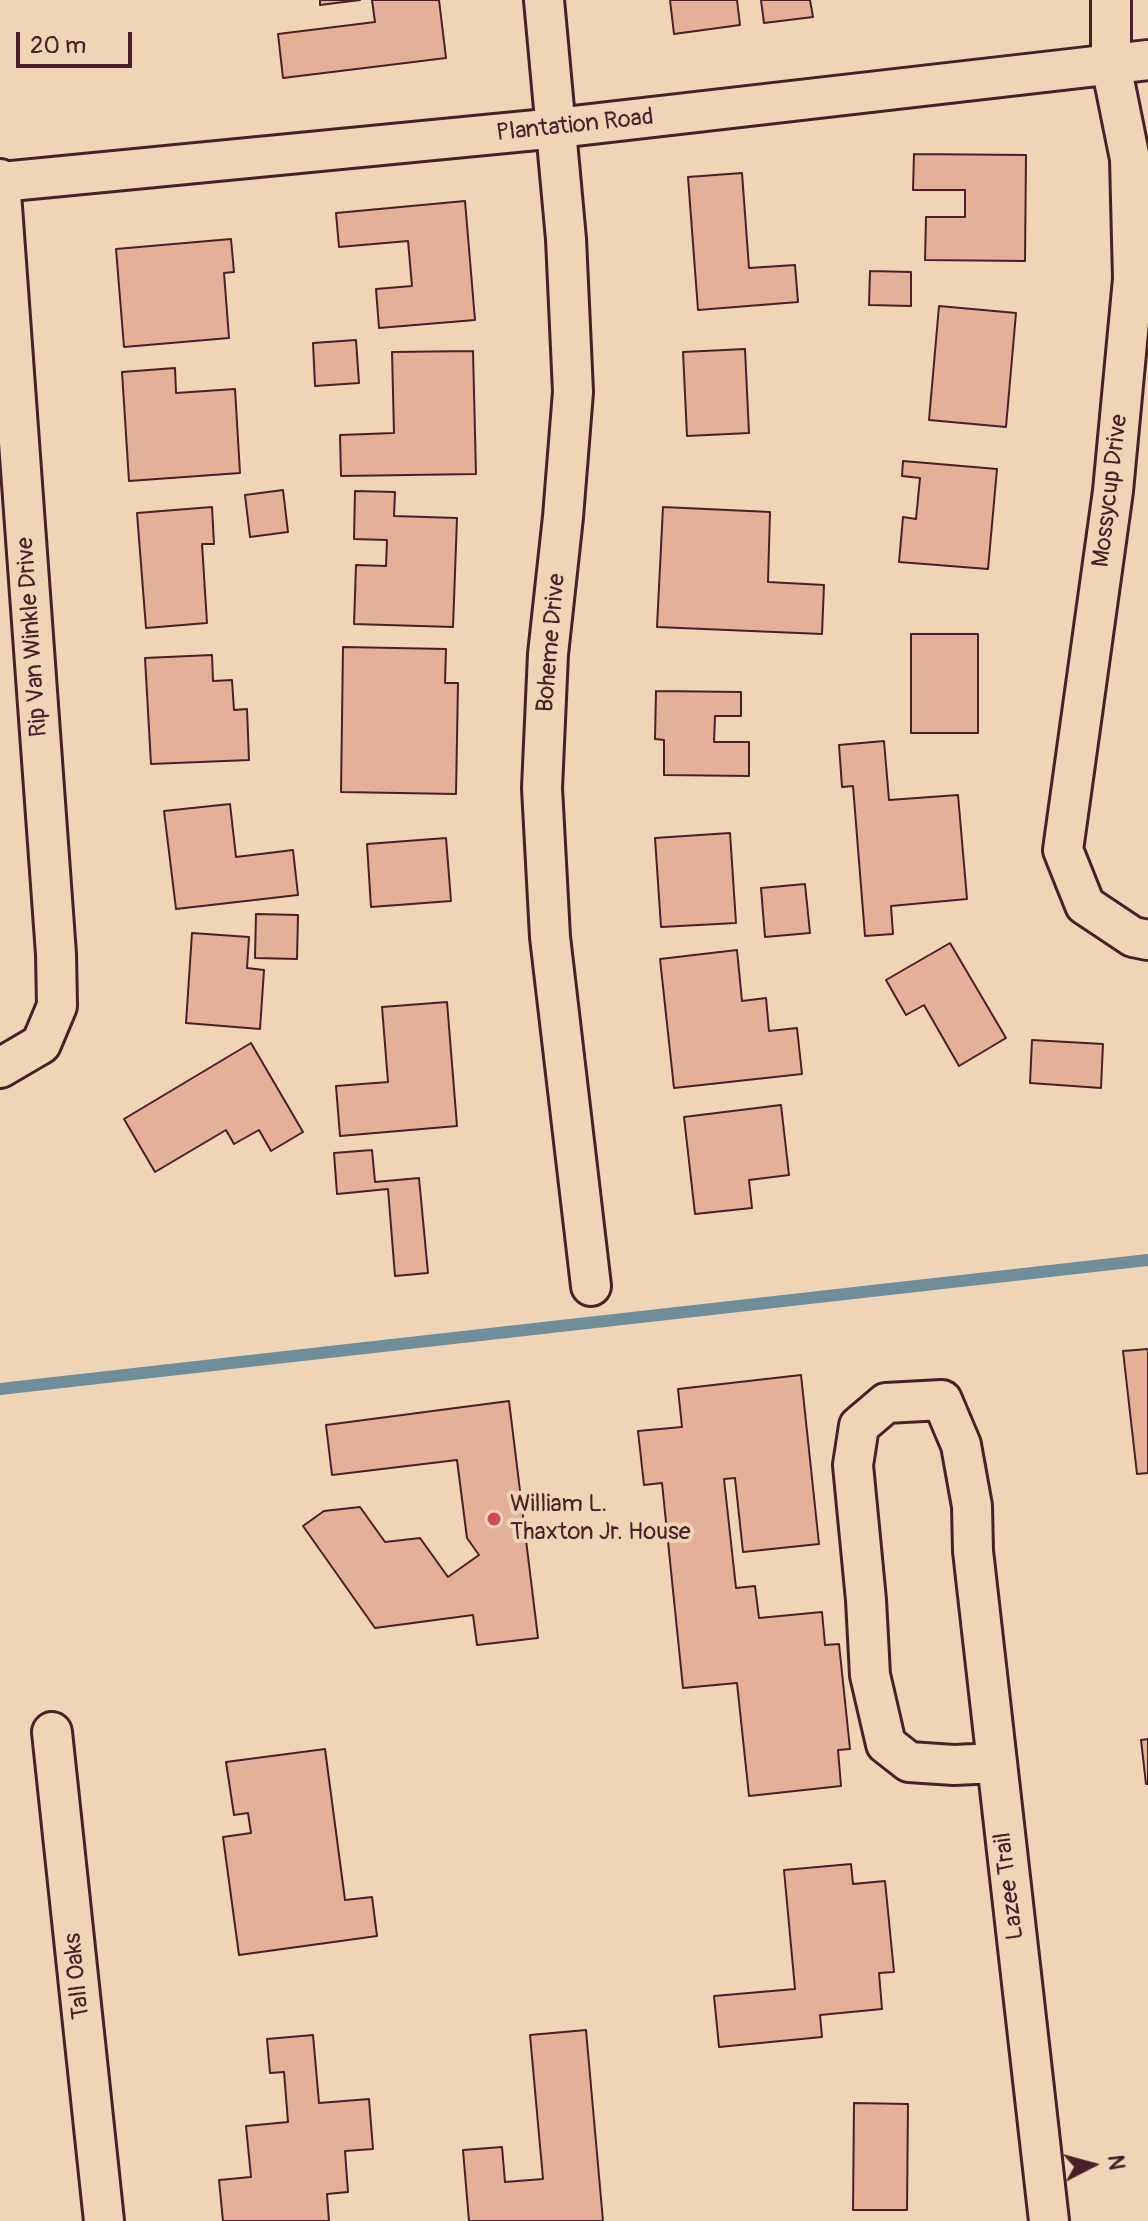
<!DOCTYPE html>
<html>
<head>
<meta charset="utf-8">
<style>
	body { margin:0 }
	#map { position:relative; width:1148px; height:2221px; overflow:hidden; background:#efd5b6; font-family:Pangolin,sans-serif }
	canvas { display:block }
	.north { position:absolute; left:1052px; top:2125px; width:80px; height:80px; -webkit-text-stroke:6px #efd5b6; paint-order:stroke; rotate:84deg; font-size:22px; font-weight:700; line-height:32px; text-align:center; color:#4a1f2b }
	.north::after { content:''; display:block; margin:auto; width:28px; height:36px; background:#4a1f2b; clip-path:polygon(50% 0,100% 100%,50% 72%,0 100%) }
	.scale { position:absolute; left:16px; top:32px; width:116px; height:36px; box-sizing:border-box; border:4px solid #4a1f2b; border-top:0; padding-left:10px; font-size:24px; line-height:28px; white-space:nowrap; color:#4a1f2b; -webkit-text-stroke:6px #efd5b6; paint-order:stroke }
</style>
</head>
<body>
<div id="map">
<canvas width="1148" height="2221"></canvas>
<div class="north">N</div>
<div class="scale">20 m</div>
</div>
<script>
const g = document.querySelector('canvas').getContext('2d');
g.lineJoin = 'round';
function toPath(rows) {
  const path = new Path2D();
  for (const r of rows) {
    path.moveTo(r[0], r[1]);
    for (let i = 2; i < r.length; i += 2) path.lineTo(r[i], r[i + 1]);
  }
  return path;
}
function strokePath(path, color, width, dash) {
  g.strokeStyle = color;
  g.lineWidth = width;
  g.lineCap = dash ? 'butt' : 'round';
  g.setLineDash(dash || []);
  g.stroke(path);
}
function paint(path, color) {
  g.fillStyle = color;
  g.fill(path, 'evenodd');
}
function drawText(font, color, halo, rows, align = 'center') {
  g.font = font + ' Pangolin,sans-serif';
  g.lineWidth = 8;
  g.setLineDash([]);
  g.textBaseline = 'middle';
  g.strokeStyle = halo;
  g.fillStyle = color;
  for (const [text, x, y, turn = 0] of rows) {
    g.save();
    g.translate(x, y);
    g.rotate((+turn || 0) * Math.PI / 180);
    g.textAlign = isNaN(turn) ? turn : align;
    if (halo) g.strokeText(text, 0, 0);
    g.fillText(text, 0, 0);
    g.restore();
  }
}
strokePath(toPath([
	[0,1389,1148,1260]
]), '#6f8e9a', 12);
const building = toPath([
	[320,0,360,0,320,5,320,0],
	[372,0,439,0,446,58,283,78,278,34,375,22,372,0],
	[670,0,737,0,740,25,674,34,670,0],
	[761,0,810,0,813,17,764,23,761,0],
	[914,154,1026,155,1025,261,925,260,926,217,965,217,965,190,913,190,914,154],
	[742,173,749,268,795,265,798,302,698,310,688,177,742,173],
	[465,201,475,320,379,328,376,289,412,286,408,241,339,247,336,213,465,201],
	[231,239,234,272,224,273,229,338,124,347,116,249,231,239],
	[870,271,911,272,911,306,869,305,870,271],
	[939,306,1016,313,1006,427,929,420,939,306],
	[356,340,359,383,315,386,313,343,356,340],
	[745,349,749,433,687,436,683,352,745,349],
	[473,351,476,474,341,476,340,435,394,433,392,352,473,351],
	[175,368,176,393,235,389,240,473,129,481,122,372,175,368],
	[903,461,997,469,988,569,899,562,903,517,916,519,920,478,902,476,903,461],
	[283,490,288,532,250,537,245,495,283,490],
	[355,491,395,492,394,516,457,518,453,627,354,624,356,565,386,566,387,540,354,539,355,491],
	[212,507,214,544,202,544,207,623,146,628,137,513,212,507],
	[663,507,770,512,768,582,824,585,822,634,657,627,663,507],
	[911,634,978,634,978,733,911,733,911,634],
	[343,647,446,649,445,683,458,683,456,794,341,792,343,647],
	[212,655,213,681,232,680,234,710,247,709,249,760,151,764,145,658,212,655],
	[656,691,741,692,741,716,715,716,714,742,749,742,749,776,664,775,664,740,655,739,656,691],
	[884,741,889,800,958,795,967,899,891,906,893,934,865,936,853,786,842,787,839,745,884,741],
	[230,804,236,857,293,850,298,895,176,909,164,811,230,804],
	[730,833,736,923,661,927,655,838,730,833],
	[446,838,451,901,371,907,367,844,446,838],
	[805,884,810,933,765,937,761,888,805,884],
	[256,914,298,915,297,959,255,958,256,914],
	[192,933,249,937,247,968,264,970,260,1029,186,1023,192,933],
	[950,943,1006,1038,959,1066,924,1005,906,1015,886,980,950,943],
	[737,950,742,1001,766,998,769,1031,797,1028,802,1074,674,1088,660,959,737,950],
	[447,1002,457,1126,340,1136,336,1086,388,1082,382,1007,447,1002],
	[1032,1040,1103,1044,1101,1088,1030,1083,1032,1040],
	[251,1043,303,1132,271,1151,259,1130,234,1144,226,1130,155,1172,124,1119,251,1043],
	[781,1105,789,1175,749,1180,752,1208,695,1214,684,1117,781,1105],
	[372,1150,375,1182,419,1178,428,1273,395,1276,388,1189,337,1194,334,1153,372,1150],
	[1148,1349,1148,1473,1137,1474,1123,1351,1148,1349],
	[801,1375,819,1544,743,1552,735,1478,724,1479,736,1588,755,1586,759,1618,822,1612,825,1645,839,1644,850,1749,838,1750,841,1786,749,1796,737,1683,683,1688,662,1483,644,1485,638,1431,682,1427,678,1389,801,1375],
	[509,1401,538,1638,477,1645,473,1615,375,1628,303,1526,324,1511,360,1507,385,1542,420,1538,448,1577,479,1555,467,1538,457,1460,332,1475,326,1425,509,1401],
	[1148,1739,1148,1784,1146,1784,1141,1740,1148,1739],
	[325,1749,345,1900,372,1897,377,1936,239,1955,223,1837,251,1833,248,1813,234,1815,226,1762,325,1749],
	[851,1864,853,1884,885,1881,894,1972,879,1973,882,2009,820,2015,822,2037,719,2047,714,1996,795,1989,784,1870,851,1864],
	[586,2030,603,2221,469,2221,463,2150,502,2147,505,2182,543,2179,530,2035,586,2030],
	[313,2035,319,2103,369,2099,373,2149,345,2151,348,2192,327,2194,329,2221,223,2221,219,2180,251,2177,246,2126,288,2122,284,2072,270,2073,267,2039,313,2035],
	[854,2103,908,2104,907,2210,853,2210,854,2103]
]);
paint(building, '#e4b098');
strokePath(building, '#4a1f2b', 2);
const minor = toPath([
	[544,0,566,239,573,392,563,517,548,654,542,788,550,937,591,1286],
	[1111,0,1111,65,1130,159,1133,279,1113,491,1063,850,1085,905,1133,937,1148,940],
	[0,179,56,954,57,1006,41,1044,0,1068],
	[0,182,557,128,1148,60],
	[52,1732,104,2221],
	[996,1763,954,1765,909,1762,886,1744,870,1675,866,1600,853,1465,859,1426,886,1403,942,1400,961,1445,972,1506,973,1551,1049,2221]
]);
strokePath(minor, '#4a1f2b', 44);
strokePath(minor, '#efd5b6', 38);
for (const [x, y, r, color] of [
	[494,1519,8,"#d1495b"]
]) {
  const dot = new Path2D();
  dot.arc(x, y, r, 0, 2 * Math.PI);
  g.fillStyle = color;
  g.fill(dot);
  strokePath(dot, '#efd5b6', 3);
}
drawText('24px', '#4a1f2b', '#efd5b6', [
	["Plantation Road",575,126,-6],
	["Mossycup Drive",1111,491,-83],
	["Rip Van Winkle Drive",33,637,-94],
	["Boheme Drive",552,643,-85],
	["Lazee Trail",1010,1886,-97],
	["Tall Oaks",78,1976,-96]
]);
drawText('24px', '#4a1f2b', '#efd5b6', [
	["William L.",510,1505],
	["Thaxton Jr. House",510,1533]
], 'left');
</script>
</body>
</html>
